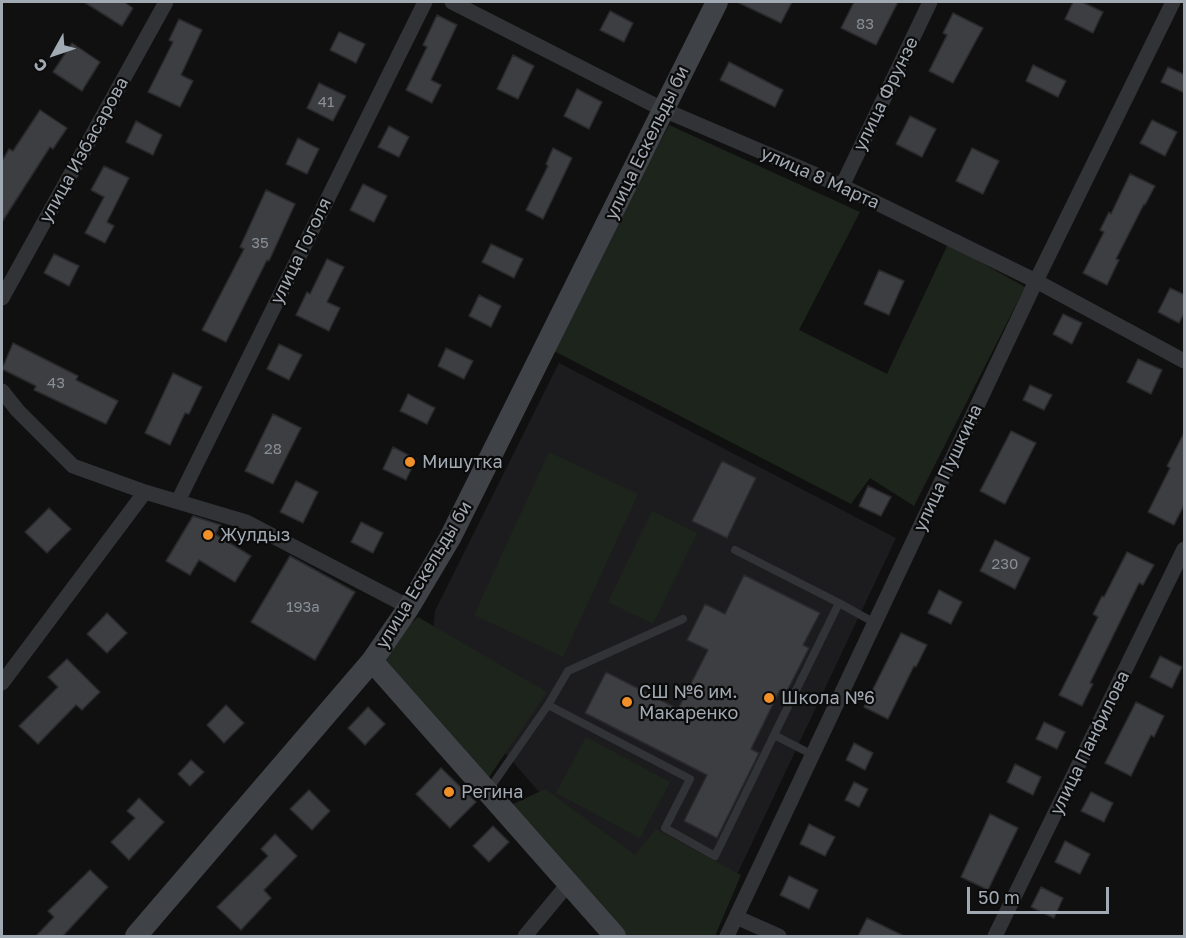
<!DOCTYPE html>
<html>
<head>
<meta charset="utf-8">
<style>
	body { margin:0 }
	#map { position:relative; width:1186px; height:938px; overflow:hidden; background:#101011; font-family:"Golos Text",sans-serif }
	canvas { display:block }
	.frame { position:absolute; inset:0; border:3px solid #a1a9b2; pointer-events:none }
	.north { position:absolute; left:24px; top:24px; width:60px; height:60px; -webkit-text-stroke:4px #0b0b0c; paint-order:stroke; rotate:230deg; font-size:16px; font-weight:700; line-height:24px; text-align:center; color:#a1a9b2 }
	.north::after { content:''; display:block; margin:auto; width:21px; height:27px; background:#a1a9b2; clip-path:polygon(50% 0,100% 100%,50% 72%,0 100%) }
	.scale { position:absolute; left:967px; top:887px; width:142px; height:27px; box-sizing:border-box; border:3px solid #a1a9b2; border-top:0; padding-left:8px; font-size:18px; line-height:21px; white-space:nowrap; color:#a1a9b2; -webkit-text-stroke:4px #0b0b0c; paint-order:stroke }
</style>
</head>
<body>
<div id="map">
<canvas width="1186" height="938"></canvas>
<div class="frame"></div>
<div class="north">С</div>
<div class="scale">50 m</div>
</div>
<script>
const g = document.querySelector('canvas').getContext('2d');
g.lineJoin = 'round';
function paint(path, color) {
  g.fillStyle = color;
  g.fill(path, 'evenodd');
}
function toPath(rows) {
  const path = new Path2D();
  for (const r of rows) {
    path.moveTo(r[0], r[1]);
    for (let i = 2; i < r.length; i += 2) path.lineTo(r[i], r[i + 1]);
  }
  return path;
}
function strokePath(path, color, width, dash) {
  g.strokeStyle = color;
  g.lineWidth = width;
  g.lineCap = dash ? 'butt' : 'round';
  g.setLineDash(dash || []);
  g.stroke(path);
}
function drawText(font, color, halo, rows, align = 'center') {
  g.font = font + ' "Golos Text",sans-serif';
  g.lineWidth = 4.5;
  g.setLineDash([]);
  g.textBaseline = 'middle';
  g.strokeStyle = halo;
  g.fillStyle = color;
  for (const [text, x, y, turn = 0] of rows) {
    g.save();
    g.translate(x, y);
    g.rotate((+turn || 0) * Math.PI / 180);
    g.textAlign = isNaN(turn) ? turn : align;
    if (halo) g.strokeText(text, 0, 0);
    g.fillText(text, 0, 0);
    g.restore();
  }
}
paint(toPath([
	[559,363,896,538,708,936,665,936,450,690,433,631,435,611]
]), '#1c1c1e');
paint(toPath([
	[669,125,860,212,799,330,887,374,948,244,1025,287,914,506,870,478,851,504,550,349],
	[549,452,638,494,563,657,474,615],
	[652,511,697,533,653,624,608,602],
	[418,617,547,692,485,783,375,657],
	[586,737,670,782,640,838,556,793],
	[545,789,635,855,656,829,741,875,715,936,627,936,509,806]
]), '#1c241c');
const building = toPath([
	[84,2,124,2,133,8,122,26,84,2],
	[737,2,792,2,781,23,737,2],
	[854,2,898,2,876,45,841,28,854,2],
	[1073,2,1082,2,1103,12,1093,33,1065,19,1073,2],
	[610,11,633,23,624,42,600,30,610,11],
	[953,13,983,28,953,83,929,71,947,35,943,33,953,13],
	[437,15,457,25,431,80,441,85,432,103,406,90,427,47,423,45,437,15],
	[179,19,202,30,181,75,193,81,180,107,148,92,173,42,169,40,179,19],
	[339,32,365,44,356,63,330,50,339,32],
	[72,43,100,62,82,91,53,72,72,43],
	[513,55,534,66,518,99,497,89,513,55],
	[729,62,783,90,775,107,720,80,729,62],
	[1033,65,1066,81,1058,97,1026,81,1033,65],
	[1168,67,1185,75,1185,93,1161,82,1168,67],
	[319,83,346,96,333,121,307,108,319,83],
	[577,89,602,102,589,129,564,116,577,89],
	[40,110,67,128,53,149,50,147,2,222,2,161,9,149,13,151,40,110],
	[910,116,936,129,922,157,896,144,910,116],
	[1152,120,1177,132,1165,156,1140,143,1152,120],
	[136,121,162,135,153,155,126,142,136,121],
	[389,126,409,137,399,157,378,147,389,126],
	[298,138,319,149,307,174,286,164,298,138],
	[553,148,572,158,543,219,526,210,548,166,546,164,553,148],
	[972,148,999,161,983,194,956,181,972,148],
	[104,166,129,178,107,222,114,226,105,243,85,233,104,197,91,190,104,166],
	[1130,174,1155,186,1145,205,1144,204,1116,259,1119,260,1107,285,1083,273,1104,232,1100,230,1109,212,1111,214,1130,174],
	[363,184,387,196,374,222,350,210,363,184],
	[266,190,295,204,269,261,267,260,226,342,202,330,244,249,240,247,266,190],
	[491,244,523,259,514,278,482,262,491,244],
	[54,254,79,266,69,286,44,273,54,254],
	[327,259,344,267,327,302,340,308,329,331,296,315,307,292,310,294,327,259],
	[879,270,904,281,889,315,864,304,879,270],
	[1170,288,1185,295,1185,312,1179,323,1158,312,1170,288],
	[479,295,501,306,491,327,469,316,479,295],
	[1063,314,1082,323,1072,344,1053,334,1063,314],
	[13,343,78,376,76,380,118,401,106,424,34,390,36,386,2,369,13,343],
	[279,344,302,355,289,380,267,369,279,344],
	[446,348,473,361,464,379,438,366,446,348],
	[1138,359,1162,370,1151,394,1127,382,1138,359],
	[173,373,202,387,189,414,185,413,170,445,145,433,173,373],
	[1030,385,1052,395,1044,410,1023,400,1030,385],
	[408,394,435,408,427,424,400,411,408,394],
	[273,414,301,428,273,484,245,471,273,414],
	[1011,431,1036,443,1005,504,980,491,1011,431],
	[1185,431,1185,503,1174,525,1148,512,1170,468,1167,466,1185,431],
	[393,447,416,459,406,480,383,469,393,447],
	[722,461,756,478,727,538,692,521,722,461],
	[296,481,318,492,303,523,280,512,296,481],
	[868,486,891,497,881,516,859,506,868,486],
	[49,508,71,529,47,553,25,532,49,508],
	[193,516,221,525,215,534,251,556,235,582,199,560,190,575,166,561,193,516],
	[361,522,383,533,373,553,351,542,361,522],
	[995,540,1030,558,1015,589,980,571,995,540],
	[1127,552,1154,565,1143,585,1139,583,1090,683,1093,684,1082,706,1059,695,1098,617,1093,614,1102,596,1104,597,1127,552],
	[290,556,355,592,315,660,251,622,290,556],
	[744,575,820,613,803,645,809,648,786,693,780,690,751,749,759,753,717,838,684,821,707,775,585,713,606,672,678,709,708,650,687,640,705,604,725,614,744,575],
	[939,590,962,602,951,624,928,613,939,590],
	[107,613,127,633,107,653,87,634,107,613],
	[901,633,927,645,916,667,914,666,888,719,864,707,901,633],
	[1160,656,1182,667,1172,688,1150,677,1160,656],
	[67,659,100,692,82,710,76,705,38,744,19,726,58,687,48,677,67,659],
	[1136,702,1164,716,1154,737,1151,735,1131,776,1105,763,1136,702],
	[226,705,244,723,224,743,207,725,226,705],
	[368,707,385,724,365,745,348,728,368,707],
	[1044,722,1065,732,1057,749,1036,739,1044,722],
	[854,743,873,753,865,770,846,760,854,743],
	[191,760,204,772,190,786,178,774,191,760],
	[1015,764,1041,777,1033,795,1007,782,1015,764],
	[441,768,476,802,450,828,416,794,441,768],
	[854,782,868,789,859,807,845,800,854,782],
	[309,790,330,811,312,830,290,809,309,790],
	[1091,792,1113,803,1104,822,1081,811,1091,792],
	[139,798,164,822,129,860,111,842,135,818,127,811,139,798],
	[990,814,1018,828,988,890,961,877,990,814],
	[809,824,835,837,825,856,800,844,809,824],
	[493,826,509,842,489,862,473,846,493,826],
	[275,834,297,856,264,890,271,898,241,930,217,907,268,856,261,849,275,834],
	[1065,841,1090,854,1080,874,1055,862,1065,841],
	[90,870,108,887,63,936,36,936,54,917,48,911,90,870],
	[789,876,818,890,809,909,780,895,789,876],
	[1041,887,1063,898,1054,918,1031,907,1041,887],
	[867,918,904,936,858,936,867,918]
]);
paint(building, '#3c3e41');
strokePath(building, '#2a2a2d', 1.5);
strokePath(toPath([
	[735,550,839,603,774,735,813,755],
	[839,603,875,623],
	[683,619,568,671,548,705,690,779,665,828,715,856,774,735],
	[488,791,548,705]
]), '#313336', 8);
strokePath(toPath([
	[452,2,664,110,842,186,1036,281,1184,361],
	[842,186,930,2],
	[2,298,166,2],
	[2,391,18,411,73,466,145,492,246,522,409,607],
	[178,501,425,2],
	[2,683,145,492],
	[736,917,779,936],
	[525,936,568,884],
	[727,936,1036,281,1173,2],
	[995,936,1184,549]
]), '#313336', 15);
strokePath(toPath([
	[372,661,615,936],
	[136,936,372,661,409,607,450,538,717,2]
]), '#3f4246', 22);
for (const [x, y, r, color] of [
	[410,462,6,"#f18f29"],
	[208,535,6,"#f18f29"],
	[769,698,6,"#f18f29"],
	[627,702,6,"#f18f29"],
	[449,792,6,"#f18f29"]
]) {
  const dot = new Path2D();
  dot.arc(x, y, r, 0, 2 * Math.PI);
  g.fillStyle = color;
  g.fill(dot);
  strokePath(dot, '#0b0b0c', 2);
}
drawText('15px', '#888e96', null, [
	["83",865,24],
	["41",326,102],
	["35",260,243],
	["43",56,383],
	["28",273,449],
	["230",1005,564],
	["193а",303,607]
]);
drawText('18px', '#a1a9b2', '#0b0b0c', [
	["улица Фрунзе",886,94,-64],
	["улица Ескельды би",647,143,-64],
	["улица Избасарова",84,150,-61],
	["улица 8 Марта",820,178,24],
	["улица Гоголя",301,251,-64],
	["улица Пушкина",948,468,-65],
	["улица Ескельды би",424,575,-59],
	["улица Панфилова",1090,743,-64]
]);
drawText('18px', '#a1a9b2', '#0b0b0c', [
	["Мишутка",422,462],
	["Жулдыз",220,535],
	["СШ №6 им.",639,692],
	["Макаренко",639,713],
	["Школа №6",781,698],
	["Регина",461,792]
], 'left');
</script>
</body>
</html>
